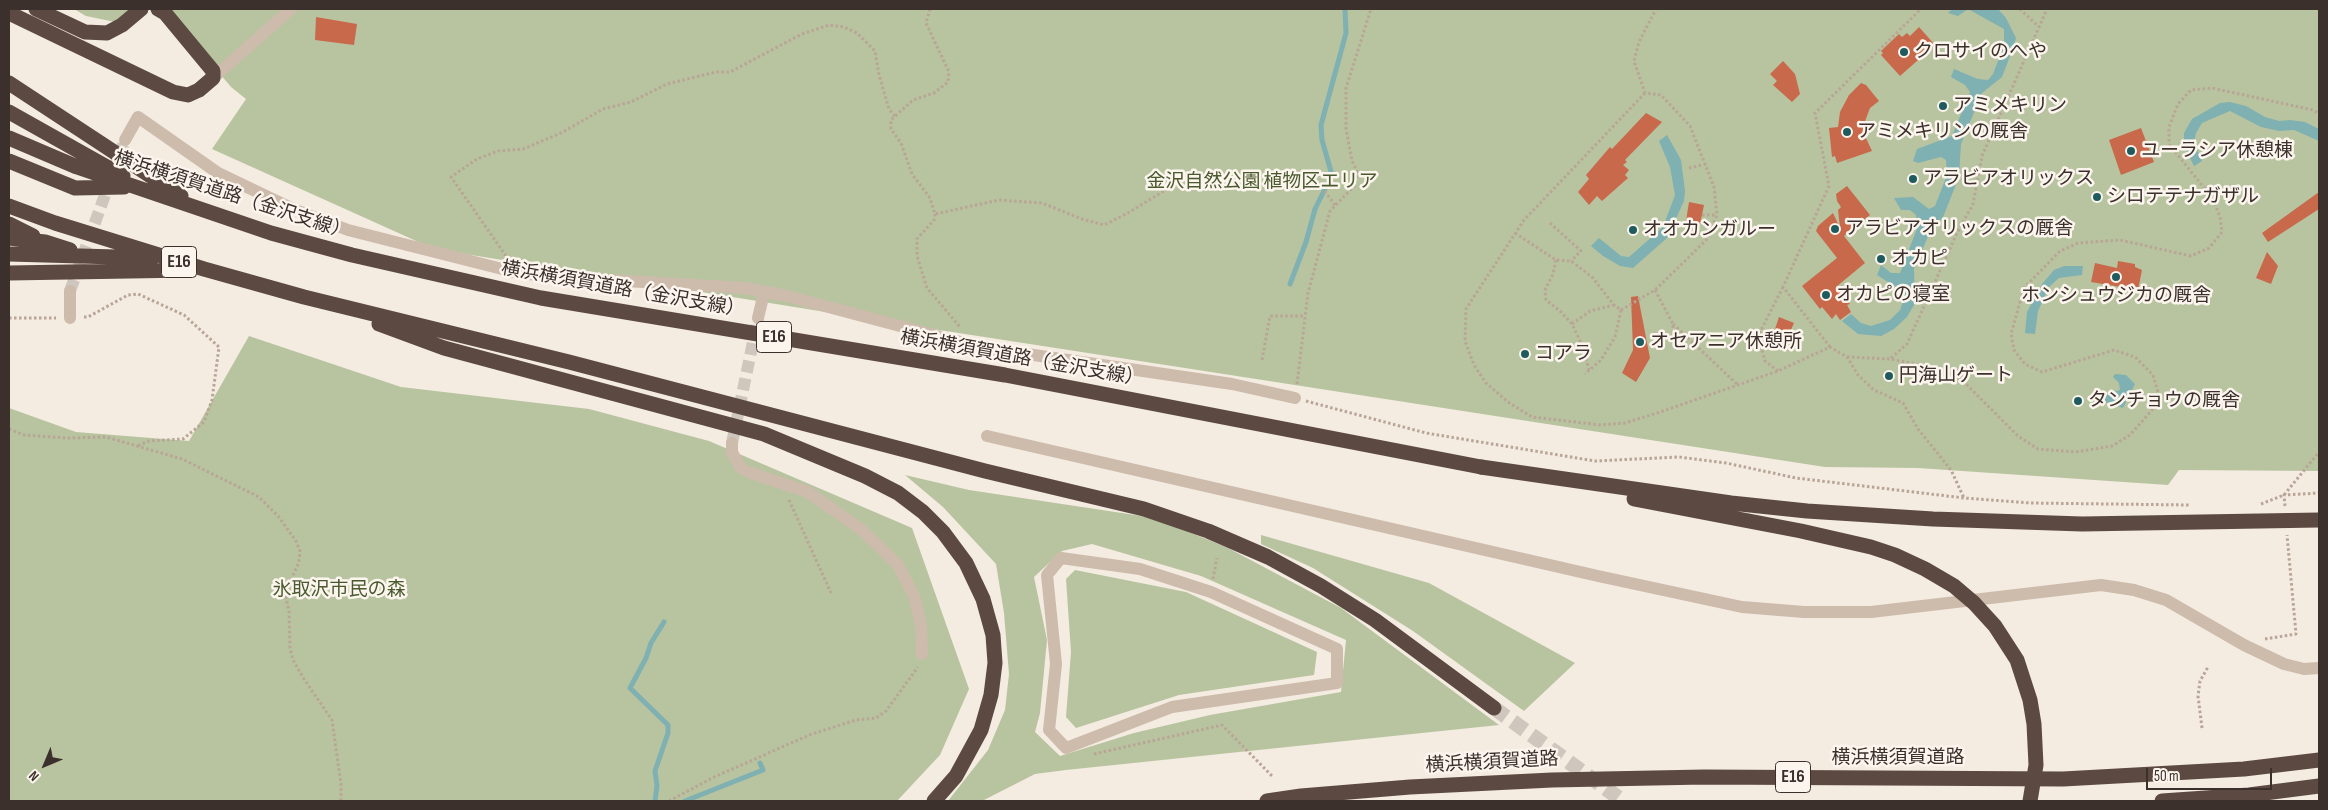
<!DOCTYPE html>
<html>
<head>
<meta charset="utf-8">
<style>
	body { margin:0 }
	#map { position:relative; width:2328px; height:810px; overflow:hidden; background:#f4ebe1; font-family:"Sofia Sans Condensed",sans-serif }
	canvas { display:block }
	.frame { position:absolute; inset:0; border:10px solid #3b302b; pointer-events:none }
	.north { position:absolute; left:20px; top:740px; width:50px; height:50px; -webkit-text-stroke:4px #fbf5ee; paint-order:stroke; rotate:225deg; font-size:14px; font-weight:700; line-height:20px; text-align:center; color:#3b302b }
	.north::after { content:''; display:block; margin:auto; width:18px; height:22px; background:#3b302b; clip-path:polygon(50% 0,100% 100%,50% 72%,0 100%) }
	.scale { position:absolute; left:2146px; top:768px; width:126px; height:22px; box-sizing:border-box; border:2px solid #3b302b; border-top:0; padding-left:6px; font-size:15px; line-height:18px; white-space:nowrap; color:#3b302b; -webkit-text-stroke:4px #fbf5ee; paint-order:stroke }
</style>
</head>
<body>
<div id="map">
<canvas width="2328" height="810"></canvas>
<div class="frame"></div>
<div class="north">N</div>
<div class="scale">50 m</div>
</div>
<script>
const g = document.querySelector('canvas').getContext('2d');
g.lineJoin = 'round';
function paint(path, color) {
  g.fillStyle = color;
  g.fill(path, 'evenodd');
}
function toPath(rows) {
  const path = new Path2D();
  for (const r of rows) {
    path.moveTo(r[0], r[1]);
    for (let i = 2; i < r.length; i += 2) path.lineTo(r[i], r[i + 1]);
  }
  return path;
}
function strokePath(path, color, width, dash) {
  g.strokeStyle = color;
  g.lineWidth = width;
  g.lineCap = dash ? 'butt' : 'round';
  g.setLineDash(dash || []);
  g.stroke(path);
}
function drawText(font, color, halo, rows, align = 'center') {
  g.font = font + ' "Sofia Sans Condensed","Noto Sans JP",sans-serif';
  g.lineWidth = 5;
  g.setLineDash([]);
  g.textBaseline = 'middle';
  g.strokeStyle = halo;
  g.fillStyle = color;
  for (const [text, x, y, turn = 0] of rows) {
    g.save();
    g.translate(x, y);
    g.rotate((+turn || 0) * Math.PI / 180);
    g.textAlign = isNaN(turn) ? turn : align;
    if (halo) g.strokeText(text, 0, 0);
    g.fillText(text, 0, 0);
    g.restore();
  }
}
paint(toPath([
	[74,9,147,9,115,22,86,16],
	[166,9,2319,9,2319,471,2179,470,2168,485,1918,468,1825,467,894,323,434,249,212,149,246,99,231,87],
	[249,336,401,387,589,409,709,441,912,528,969,689,940,755,897,801,9,801,9,408,76,432,189,441],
	[905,475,969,490,1155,518,1228,548,1341,608,1499,725,1066,770,1035,774,982,801,948,801,988,750,1005,710,1009,674,1004,613,996,564,943,507],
	[1092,544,1201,576,1346,640,1341,692,1210,715,1134,733,1060,756,1035,732,1040,713,1047,640,1034,577,1062,551],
	[1261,535,1429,583,1575,663,1524,711,1413,631,1313,568,1261,544],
	[1075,570,1186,592,1317,652,1314,675,1179,695,1076,728,1066,717,1071,652,1066,579]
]), '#b8c4a0');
paint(toPath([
	[1952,9,1998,9,2006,18,2016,38,2014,46,2002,77,1982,93,1961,144,1959,177,1943,217,1930,232,1914,269,1915,303,1907,317,1894,329,1881,336,1858,334,1842,321,1851,314,1861,323,1871,326,1890,320,1900,310,1905,295,1904,292,1877,275,1881,265,1891,273,1900,273,1918,226,1916,215,1910,210,1901,210,1894,198,1913,197,1929,209,1935,206,1947,175,1946,160,1941,157,1918,163,1913,161,1917,149,1952,136,1970,92,1965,85,1951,77,1954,69,1978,79,1988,80,1993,74,2004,45,2004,29,1968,9,1958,16,1948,13],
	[2230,102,2246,106,2265,117,2279,121,2290,120,2305,122,2319,129,2319,141,2294,130,2279,131,2261,127,2230,111,2202,123,2196,133,2194,142,2202,161,2194,166,2184,146,2184,133,2192,119,2220,103],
	[1667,135,1681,160,1685,191,1684,201,1667,238,1633,268,1620,266,1603,256,1591,246,1599,238,1621,256,1629,257,1663,227,1675,195,1670,167,1659,141],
	[2064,266,2083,266,2082,275,2059,278,2049,287,2038,311,2035,334,2025,333,2027,312,2042,284,2054,270],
	[2115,374,2126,375,2135,384,2123,408,2105,402,2103,395,2120,390,2119,383,2113,377]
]), '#7fb0b2');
strokePath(toPath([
	[1290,284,1306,242,1315,209,1332,175,1322,140,1321,125,1346,33,1345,9],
	[655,801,657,786,655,771,668,733,668,725,630,688,646,658,651,643,664,622],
	[685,801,763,770,760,763]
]), '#7fb0b2', 5);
paint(toPath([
	[316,17,357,24,354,45,315,40],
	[1919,27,1935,45,1900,76,1881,55,1883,53,1881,51,1899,34,1902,37,1907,33,1910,36],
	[1783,61,1795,74,1800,94,1792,102,1773,85,1777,81,1770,74],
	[1861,83,1866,85,1879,101,1870,108,1864,124,1865,136,1872,151,1837,163,1835,156,1832,157,1829,128,1838,127,1840,112,1849,95],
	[1646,113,1662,122,1625,160,1627,162,1623,165,1629,170,1625,175,1628,178,1602,201,1597,196,1589,205,1578,192,1589,179,1586,175,1610,147,1612,149],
	[2141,128,2154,162,2121,175,2109,140],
	[1847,186,1870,215,1844,236,1865,263,1836,287,1850,304,1847,305,1851,312,1840,320,1836,314,1832,319,1822,307,1820,309,1802,286,1837,258,1816,231,1818,226,1833,213,1840,228,1838,210,1841,207,1837,201,1836,194],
	[2319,192,2319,209,2268,242,2262,233],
	[1689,202,1704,205,1700,224,1686,221],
	[2267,252,2278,266,2271,284,2256,278],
	[2118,261,2135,264,2135,267,2142,270,2138,290,2091,282,2095,263,2117,268],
	[1638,296,1650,358,1636,382,1622,373,1633,350,1631,297],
	[1779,317,1794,323,1785,343,1772,338]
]), '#c8694b');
strokePath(toPath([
	[70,291,125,140],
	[732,443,758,318]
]), '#cfc6bd', 12, [12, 6]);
strokePath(toPath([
	[1494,708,1623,801]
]), '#cfc6bd', 15, [15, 8]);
strokePath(toPath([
	[930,9,926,23,949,72,948,82,934,93,913,100,891,120,891,129,901,143,912,174,930,198,935,214,999,200,1042,203,1082,219,1104,225,1128,213,1180,181,1215,176,1238,178,1290,171,1309,174,1321,186,1335,205],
	[2020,9,2039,27],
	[1645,93,1524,220,1466,309,1465,341,1474,365,1486,383,1508,402,1532,417,1601,425,1625,423,1660,412,1778,371,1830,347,1847,357,1858,375,1874,390,1903,403,1918,429,1951,470,1964,498],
	[1689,168,1706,164],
	[935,214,935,219,917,239,917,256,927,288,960,327],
	[1702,215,1717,215],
	[1550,223,1581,251,1571,261],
	[1515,233,1556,260,1571,261,1592,277,1614,305,1621,310,1615,337,1601,360,1585,374],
	[506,256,451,177,477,159,498,151,523,149,561,133,603,109,631,102,667,84,716,72,730,72,802,34,829,25,844,27,857,33,875,51,879,75,889,109,895,116],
	[1556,260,1553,274,1545,290,1546,300,1561,312,1572,324,1583,347,1589,370],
	[1655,290,1673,324,1673,338],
	[1621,310,1655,290,1688,258,1707,239,1717,215,1714,187,1690,126,1661,95,1645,93,1634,61,1639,42,1656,9],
	[84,317,88,317,128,295,138,294,184,315,219,347,212,400,204,422,183,439,149,441,137,446],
	[9,318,56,318],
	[1572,324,1590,311,1614,305],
	[1673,324,1738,385],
	[1830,347,1783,287,1829,186,1815,113,1921,9],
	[1847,357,1890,359,1945,370,1963,381,2018,436,2038,449,2076,452,2112,446,2130,435,2152,410,2158,392,2153,375,2135,357,2114,350,2042,372,2025,364,2014,350,2011,334,2024,288,2060,251,2078,243,2120,240,2191,256,2209,248,2222,232,2220,217,2213,199,2169,144,2169,127,2178,104,2191,90,2212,88,2313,110,2319,114],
	[1891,358,1907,344,1957,233,1973,204,1982,156,2047,9],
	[1262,360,1270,316,1305,316],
	[1778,371,1765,361,1758,336,1783,287],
	[1297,384,1308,293,1330,211,1355,185,1357,171,1352,161,1346,129,1346,88,1371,9],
	[1306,401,1426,433,1595,461,1679,457,1726,463,1796,478,1964,498,2031,503,2190,505],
	[9,429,24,435,67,438,106,437,182,459,259,497,278,516,296,541,300,551,299,562,285,593,289,611,290,648,293,660,304,679,332,720,341,784,341,801],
	[789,500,831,593],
	[2261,504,2284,495,2319,452],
	[2285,506,2284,495,2319,493],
	[1213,579,1217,558],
	[2265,639,2296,634,2287,535],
	[2202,728,2198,696,2200,681,2208,667],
	[1094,754,1222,725,1273,777],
	[669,801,716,776,812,734,856,720,876,718,886,711,918,667]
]), '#b9a596', 3, [2.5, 2.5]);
strokePath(toPath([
	[213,78,291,9],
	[125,140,138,117,218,173,293,209,348,230,518,273,558,277,745,288,787,296,979,347,1232,384,1295,398],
	[70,291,70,318],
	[758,318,764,293],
	[987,436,1598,576,1742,607,1804,612,1871,612,2101,585,2134,590,2166,600,2244,645,2284,664,2304,669,2319,668],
	[732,443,732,452,740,467,748,472,808,492,862,530,898,565,914,596,921,626,922,654],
	[1061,558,1140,569,1211,592,1337,649,1337,683,1172,707,1066,748,1049,730,1056,664,1047,575,1061,558]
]), '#cdbbac', 12);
strokePath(toPath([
	[36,9,85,32,107,33,122,25,141,9],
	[9,13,173,92,188,95,199,90,213,78,213,71,165,13,158,9],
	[9,83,181,196],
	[9,112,123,176],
	[9,138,77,167,271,233,352,255,541,298,1005,375,1481,467],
	[9,161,75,188,124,187],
	[9,206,55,223,204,269,304,297,569,362,985,471,1144,509,1208,531,1268,557,1321,586,1375,620,1494,708],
	[9,224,33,236],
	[9,238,45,242,70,250],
	[9,254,152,258],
	[9,273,190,270],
	[379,324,444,348,764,434,865,476,898,493,923,512,943,532,966,563,983,599,993,635,995,663,991,695,981,730,956,776,934,801],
	[1267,801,1301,796,1410,787,1552,780,1704,777,2063,779,2244,769,2319,760],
	[2162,801,2249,795,2319,786]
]), '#5c4a42', 15);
strokePath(toPath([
	[1481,467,1731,503,1807,511,1933,519,2082,524,2319,520],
	[1634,499,1801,531,1871,547,1895,555,1925,569,1954,586,1974,603,1995,626,2017,660,2030,700,2034,724,2036,765,2030,801]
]), '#5c4a42', 15);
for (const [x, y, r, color] of [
	[1904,52,5,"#1f5a5e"],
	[1943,106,5,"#1f5a5e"],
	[1847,132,5,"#1f5a5e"],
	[2131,151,5,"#1f5a5e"],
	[1913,179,5,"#1f5a5e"],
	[2097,197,5,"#1f5a5e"],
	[1835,229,5,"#1f5a5e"],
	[1633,230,5,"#1f5a5e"],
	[1881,259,5,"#1f5a5e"],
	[2116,277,5,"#1f5a5e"],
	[1826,295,5,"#1f5a5e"],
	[1640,342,5,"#1f5a5e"],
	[1525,354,5,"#1f5a5e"],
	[1889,376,5,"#1f5a5e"],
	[2078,401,5,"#1f5a5e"]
]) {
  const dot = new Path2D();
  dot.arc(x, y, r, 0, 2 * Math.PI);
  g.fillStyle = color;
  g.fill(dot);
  strokePath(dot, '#fbf5ee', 2);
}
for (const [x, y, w] of [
	[179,262,35],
	[774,337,35],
	[1793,777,35]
]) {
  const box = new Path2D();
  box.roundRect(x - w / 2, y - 15.5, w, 31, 4);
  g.fillStyle = '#fbf5ee';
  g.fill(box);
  strokePath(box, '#3b302b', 1);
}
drawText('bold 18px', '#3b302b', null, [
	["E16",179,262],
	["E16",774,337],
	["E16",1793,777]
]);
drawText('19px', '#3b302b', '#fbf5ee', [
	["クロサイのへや",1914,52],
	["アミメキリン",1953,106],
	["アミメキリンの厩舎",1857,132],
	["ユーラシア休憩棟",2141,151],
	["アラビアオリックス",1923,179],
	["シロテテナガザル",2107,197],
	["アラビアオリックスの厩舎",1845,229],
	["オオカンガルー",1643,230],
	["オカピ",1891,259],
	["オカピの寝室",1836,295],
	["ホンシュウジカの厩舎",2116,296,"center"],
	["オセアニア休憩所",1650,342],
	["コアラ",1535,354],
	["円海山ゲート",1899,376],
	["タンチョウの厩舎",2088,401]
], 'left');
drawText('19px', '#4a5a2e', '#fbf5ee', [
	["金沢自然公園 植物区エリア",1262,182],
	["氷取沢市民の森",339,590]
]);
drawText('19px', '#3b302b', '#fbf5ee', [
	["横浜横須賀道路（金沢支線）",232,196,18],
	["横浜横須賀道路（金沢支線）",623,290,10],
	["横浜横須賀道路（金沢支線）",1022,359,10],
	["横浜横須賀道路",1898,758],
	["横浜横須賀道路",1492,763,-3]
]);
</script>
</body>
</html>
